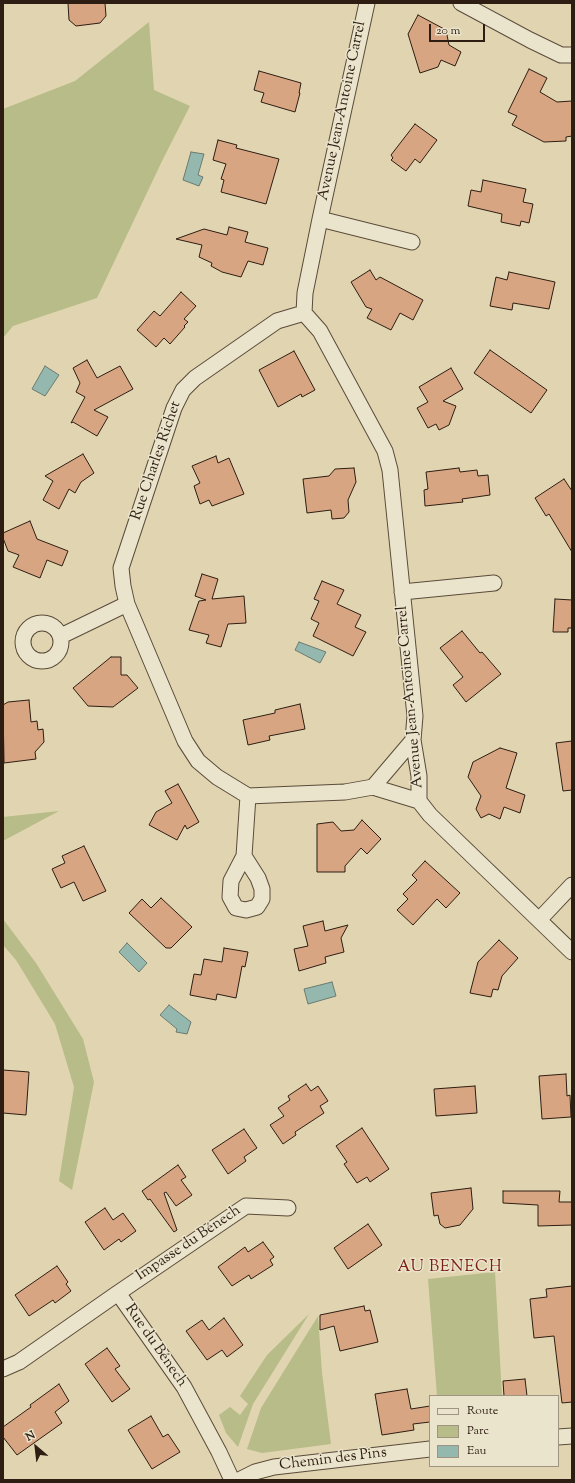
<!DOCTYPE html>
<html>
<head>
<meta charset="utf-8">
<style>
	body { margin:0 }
	#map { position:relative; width:575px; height:1483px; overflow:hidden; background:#e0d5b0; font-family:"Sorts Mill Goudy",serif }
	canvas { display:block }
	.frame { position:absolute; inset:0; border:4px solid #2d1d12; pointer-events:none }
	.legend { position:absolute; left:429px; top:1395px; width:130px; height:72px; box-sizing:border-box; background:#ebe4cc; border:1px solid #9f9482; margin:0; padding:5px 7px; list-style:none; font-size:12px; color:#2d1d12 }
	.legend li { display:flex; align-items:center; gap:8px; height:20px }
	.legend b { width:20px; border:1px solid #9f9482 }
	.north { position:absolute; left:16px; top:1427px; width:40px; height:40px; -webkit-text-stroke:3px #ebe4cc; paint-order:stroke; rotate:332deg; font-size:11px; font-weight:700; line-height:16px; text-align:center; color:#2d1d12 }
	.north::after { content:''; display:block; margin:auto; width:14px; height:18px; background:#2d1d12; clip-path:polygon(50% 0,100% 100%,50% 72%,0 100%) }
	.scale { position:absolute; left:429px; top:24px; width:56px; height:18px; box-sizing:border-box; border:2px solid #2d1d12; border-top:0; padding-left:5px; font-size:12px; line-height:14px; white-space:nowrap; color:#2d1d12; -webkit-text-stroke:3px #ebe4cc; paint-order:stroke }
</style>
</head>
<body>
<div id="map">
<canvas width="575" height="1483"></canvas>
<div class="frame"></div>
<ul class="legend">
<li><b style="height:5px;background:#ebe4cc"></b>Route</li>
<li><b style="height:11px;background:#b7bc88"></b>Parc</li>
<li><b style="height:11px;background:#94b8ae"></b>Eau</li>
</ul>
<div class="north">N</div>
<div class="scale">20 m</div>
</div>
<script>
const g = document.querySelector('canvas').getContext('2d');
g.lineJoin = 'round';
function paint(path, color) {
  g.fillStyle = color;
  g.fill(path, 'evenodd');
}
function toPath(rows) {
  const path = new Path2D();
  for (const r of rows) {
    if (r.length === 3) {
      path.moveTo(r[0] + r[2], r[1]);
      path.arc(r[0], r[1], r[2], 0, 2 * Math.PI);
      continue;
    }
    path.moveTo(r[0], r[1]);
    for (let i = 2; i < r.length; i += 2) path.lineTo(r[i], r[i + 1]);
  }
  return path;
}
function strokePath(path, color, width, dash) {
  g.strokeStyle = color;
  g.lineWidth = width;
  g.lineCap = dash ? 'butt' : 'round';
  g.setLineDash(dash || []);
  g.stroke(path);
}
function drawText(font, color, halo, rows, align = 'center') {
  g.font = font + ' "Sorts Mill Goudy",serif';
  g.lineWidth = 3;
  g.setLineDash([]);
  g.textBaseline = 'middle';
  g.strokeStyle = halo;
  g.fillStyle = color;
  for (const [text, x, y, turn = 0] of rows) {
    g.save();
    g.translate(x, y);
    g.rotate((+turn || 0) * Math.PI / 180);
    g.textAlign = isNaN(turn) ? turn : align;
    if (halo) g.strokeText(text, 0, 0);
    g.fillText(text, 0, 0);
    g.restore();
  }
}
paint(toPath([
	[149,22,154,90,190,106,163,159,97,298,13,326,3,338,3,109,75,81],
	[59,811,3,841,3,817],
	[3,919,36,963,83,1039,94,1082,72,1190,59,1181,74,1087,55,1024,16,960,3,945],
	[495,1272,502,1396,437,1396,428,1279],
	[309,1314,253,1404,238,1447,226,1433,219,1415,230,1407,240,1415,248,1404,240,1396,267,1355],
	[318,1316,322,1373,331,1444,262,1453,247,1449,261,1408]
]), '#b7bc88');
const water = toPath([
	[191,152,204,154,198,175,203,177,199,186,183,180,191,152],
	[45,366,59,375,45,396,32,389,45,366],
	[299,642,326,652,320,663,295,650,299,642],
	[127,943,147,963,139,972,119,952,127,943],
	[332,982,336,996,308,1004,304,989,332,982],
	[169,1005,191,1022,187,1034,176,1032,177,1029,160,1015,169,1005]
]);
paint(water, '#94b8ae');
strokePath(water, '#6b7a70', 1);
const building = toPath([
	[68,3,105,3,106,16,100,23,76,26,69,20,68,3],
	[418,15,446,30,449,45,461,52,455,66,441,60,438,67,420,73,408,34,418,15],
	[529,69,547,78,540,92,557,102,572,101,572,136,566,137,566,141,544,142,512,125,517,116,508,112,529,69],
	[259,71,301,83,299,93,300,93,295,112,261,102,264,93,254,90,259,71],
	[415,124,437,140,420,163,415,159,406,171,391,160,393,158,391,155,415,124],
	[218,140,237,145,236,148,279,159,266,204,221,192,224,180,221,179,226,164,213,160,218,140],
	[483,180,526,189,523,202,533,204,529,223,521,221,520,226,501,222,502,214,468,206,471,190,481,192,483,180],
	[229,227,248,232,245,242,268,248,263,265,248,261,241,277,222,272,211,266,212,263,199,257,202,245,176,239,204,229,227,235,229,227],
	[370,270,376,280,380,277,423,300,413,320,400,313,391,330,367,318,372,309,366,307,351,282,370,270],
	[509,272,555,282,549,309,513,303,512,310,490,306,496,277,507,280,509,272],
	[181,292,196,306,184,319,188,322,184,326,185,327,170,344,164,338,156,347,137,330,154,311,160,316,181,292],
	[490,350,547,390,531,413,474,373,490,350],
	[294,351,315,390,302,397,301,394,278,407,259,370,294,351],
	[87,360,97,378,120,366,133,389,94,410,108,417,97,436,73,422,71,423,85,397,76,392,80,383,73,368,87,360],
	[451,368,463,389,443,401,456,406,449,425,439,430,436,424,428,428,417,408,428,402,419,387,451,368],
	[83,454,94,473,81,482,75,493,69,489,59,509,43,500,53,481,45,476,83,454],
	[216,456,218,463,229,458,244,494,212,506,209,500,200,504,194,486,200,483,192,466,216,456],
	[354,468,356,482,348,500,349,512,344,518,332,519,331,510,307,513,303,479,329,476,335,469,354,468],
	[459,468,460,472,477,470,478,476,488,475,490,495,462,499,463,502,425,506,424,490,428,489,426,472,459,468],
	[564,479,572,491,572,552,549,514,546,516,535,498,564,479],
	[30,521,37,539,68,551,62,566,47,560,40,578,13,567,19,555,8,551,3,538,3,533,30,521],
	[202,574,218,579,212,599,244,596,246,623,228,624,221,647,206,643,209,635,189,630,199,601,206,600,195,596,202,574],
	[322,581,344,590,337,604,361,615,355,627,366,632,353,656,313,636,319,623,311,619,319,601,314,599,322,581],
	[555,599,572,600,572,628,568,628,568,632,553,632,555,599],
	[462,631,480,653,482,652,501,674,466,702,453,685,463,677,440,648,462,631],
	[111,657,121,657,121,675,127,675,138,688,113,707,88,706,73,688,111,657],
	[29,700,31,722,37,721,38,730,43,729,44,742,35,752,36,759,4,763,3,705,8,702,29,700],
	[300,704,305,729,269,736,270,740,248,745,243,720,275,713,275,710,300,704],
	[572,741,572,790,563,791,556,743,572,741],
	[500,748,517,753,506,788,525,795,520,813,504,807,500,819,489,814,481,818,476,809,481,796,468,777,473,762,500,748],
	[178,784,199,822,187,829,185,825,177,840,149,825,156,812,172,803,165,791,178,784],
	[362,820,381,839,367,854,361,848,345,866,345,872,317,872,317,824,333,822,341,831,354,830,362,820],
	[84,846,106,891,83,901,74,882,61,888,52,869,65,863,62,856,84,846],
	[425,861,460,893,446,908,437,899,413,925,397,910,408,899,403,894,417,880,412,875,425,861],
	[161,898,192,927,171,948,166,948,129,913,142,899,151,908,161,898],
	[323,921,325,931,348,925,341,938,344,952,325,957,326,963,299,971,294,949,308,946,303,926,323,921],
	[499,940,518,958,502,976,498,990,493,989,491,997,470,993,478,962,499,940],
	[224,948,248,952,245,967,242,966,236,998,217,994,216,1000,190,995,194,974,201,975,204,959,222,962,224,948],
	[3,1070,29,1072,26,1115,3,1113,3,1070],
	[566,1074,567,1096,570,1095,571,1117,542,1119,539,1076,566,1074],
	[306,1084,311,1091,318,1086,328,1101,320,1106,324,1113,295,1132,296,1135,283,1144,270,1125,284,1116,278,1108,290,1100,288,1096,306,1084],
	[475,1086,477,1113,436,1116,434,1089,475,1086],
	[362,1128,389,1169,370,1182,367,1177,357,1183,344,1164,347,1162,336,1146,362,1128],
	[244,1129,257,1148,244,1157,246,1161,228,1174,212,1150,244,1129],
	[178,1165,186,1177,181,1180,192,1195,176,1206,166,1192,164,1193,177,1230,174,1232,150,1199,148,1200,142,1191,178,1165],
	[471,1188,473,1209,460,1225,445,1228,440,1224,438,1215,434,1216,431,1193,471,1188],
	[503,1191,560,1191,559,1202,572,1202,572,1225,538,1226,538,1205,503,1203,503,1191],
	[105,1208,113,1220,123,1213,136,1231,121,1242,119,1239,104,1250,85,1222,105,1208],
	[368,1224,382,1245,348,1269,334,1248,368,1224],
	[263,1242,274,1257,270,1260,273,1265,251,1279,249,1275,232,1286,218,1267,245,1247,248,1252,263,1242],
	[57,1266,68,1282,66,1284,71,1291,55,1303,53,1300,29,1316,15,1295,57,1266],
	[572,1286,572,1402,562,1403,554,1336,534,1338,530,1299,547,1297,546,1289,572,1286],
	[364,1306,365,1311,370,1310,378,1342,340,1351,334,1326,320,1330,320,1315,364,1306],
	[224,1318,243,1345,227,1357,222,1350,207,1360,186,1331,202,1320,209,1330,224,1318],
	[107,1348,120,1366,115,1369,130,1389,112,1402,85,1364,107,1348],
	[525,1379,527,1396,504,1396,503,1381,525,1379],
	[59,1384,69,1401,55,1412,62,1423,17,1455,3,1437,3,1427,31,1407,30,1405,59,1384],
	[407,1389,411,1409,430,1406,430,1422,413,1424,414,1430,382,1435,375,1394,407,1389],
	[151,1416,163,1437,168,1434,180,1452,152,1469,128,1430,151,1416]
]);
paint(building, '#d8a583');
strokePath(building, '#2d1d12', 1);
const street = toPath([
	[367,3,320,219,305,293,304,313,320,331,385,451,390,470,415,716,413,740,419,776,419,801,430,815,572,952],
	[461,3,530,40,561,55,572,55],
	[320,219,412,242],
	[304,313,277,321,195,378,183,390,174,408,121,568,123,586,127,604,185,741,198,761,217,777,248,796,345,792,373,787,419,801],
	[402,592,494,583],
	[42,642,19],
	[61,636,127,604],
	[373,787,413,740],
	[244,856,231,881,230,897,236,908,246,910,257,907,262,899,262,889,258,878,244,856,248,796],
	[539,920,572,885],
	[118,1293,246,1206,288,1208],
	[3,1369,19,1362,118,1293,184,1387,219,1452,232,1480],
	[558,1437,572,1436],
	[239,1480,255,1472,274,1467,430,1449]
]);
strokePath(street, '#5a4b3a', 17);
strokePath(street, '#ebe4cc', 15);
drawText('15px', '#2d1d12', '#ebe4cc', [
	["Avenue Jean-Antoine Carrel",343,111,-78],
	["Rue Charles Richet",157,461,-71],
	["Avenue Jean-Antoine Carrel",411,697,-95],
	["Impasse du Bénech",189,1244,-34],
	["Rue du Bénech",155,1346,55],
	["Chemin des Pins",333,1460,-7]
]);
g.letterSpacing = '1px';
drawText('16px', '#7a1f14', '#ebe4cc', [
	["AU BENECH",450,1268]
]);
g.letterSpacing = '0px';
</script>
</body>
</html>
